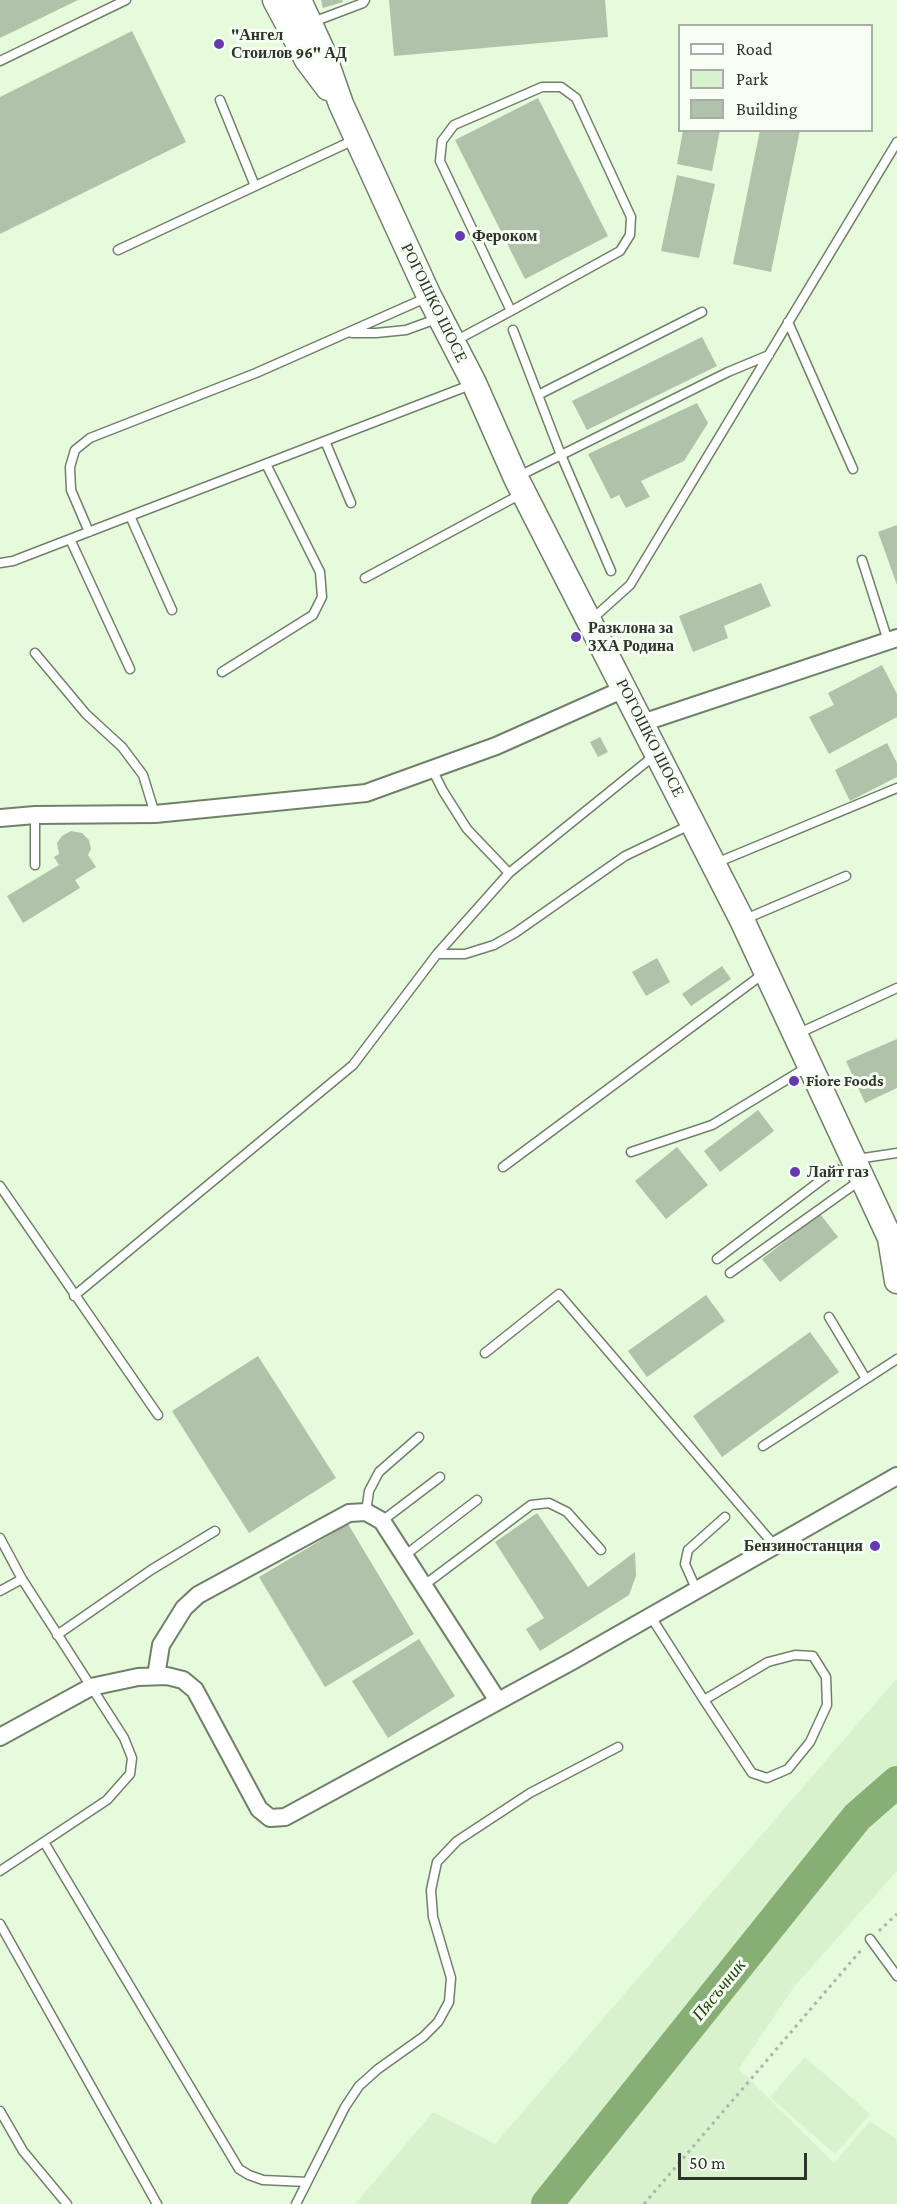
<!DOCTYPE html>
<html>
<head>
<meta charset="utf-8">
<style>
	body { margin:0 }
	#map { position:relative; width:897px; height:2204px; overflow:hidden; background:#f7fef4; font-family:"Crimson Pro",serif }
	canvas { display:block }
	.legend { position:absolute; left:678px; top:24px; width:195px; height:108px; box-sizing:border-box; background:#f7fef4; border:2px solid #a7aea4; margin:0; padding:8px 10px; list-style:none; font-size:18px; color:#2e352b }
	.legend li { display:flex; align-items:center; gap:12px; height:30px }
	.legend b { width:30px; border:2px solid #a7aea4 }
	.scale { position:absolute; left:678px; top:2153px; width:129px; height:27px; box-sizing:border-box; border:3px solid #2e352b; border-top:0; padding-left:8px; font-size:18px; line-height:21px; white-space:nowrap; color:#2e352b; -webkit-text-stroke:4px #f7fef4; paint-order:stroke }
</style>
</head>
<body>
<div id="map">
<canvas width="897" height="2204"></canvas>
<ul class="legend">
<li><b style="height:8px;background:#fff"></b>Road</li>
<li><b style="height:16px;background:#d8f2cd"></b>Park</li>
<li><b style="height:16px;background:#b1c2aa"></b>Building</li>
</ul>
<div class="scale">50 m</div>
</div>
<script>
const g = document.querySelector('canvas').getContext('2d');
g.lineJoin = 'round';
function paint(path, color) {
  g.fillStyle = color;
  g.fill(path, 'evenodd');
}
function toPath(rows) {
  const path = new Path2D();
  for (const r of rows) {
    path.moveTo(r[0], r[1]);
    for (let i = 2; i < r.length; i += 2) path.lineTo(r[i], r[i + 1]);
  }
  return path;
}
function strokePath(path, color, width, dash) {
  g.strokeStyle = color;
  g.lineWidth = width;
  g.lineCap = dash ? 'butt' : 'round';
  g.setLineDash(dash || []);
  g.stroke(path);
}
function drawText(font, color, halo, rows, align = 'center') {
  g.font = font + ' "Crimson Pro",serif';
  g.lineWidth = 6;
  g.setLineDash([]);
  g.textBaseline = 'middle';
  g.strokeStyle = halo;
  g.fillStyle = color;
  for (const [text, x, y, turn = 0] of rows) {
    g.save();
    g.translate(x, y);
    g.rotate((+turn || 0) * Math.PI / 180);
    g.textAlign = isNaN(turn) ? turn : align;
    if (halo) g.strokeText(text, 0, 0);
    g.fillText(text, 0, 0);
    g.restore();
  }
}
paint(toPath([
	[0,0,897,0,897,1678,495,2145,433,2112,355,2204,0,2204],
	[680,26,872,26,872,130,680,130],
	[897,1871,897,2139,870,2121,834,2163,739,2069,794,1987]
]), '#e5fbdb');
paint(toPath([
	[897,1678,897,1871,794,1987,739,2069,834,2163,870,2121,897,2139,897,2204,355,2204,433,2112,495,2144],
	[805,2057,870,2114,835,2154,770,2097]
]), '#d8f2cd');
strokePath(toPath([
	[547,2204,857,1817,897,1782]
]), '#87af75', 32);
paint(toPath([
	[0,0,78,0,0,38],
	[321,0,342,0,343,2,323,8],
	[389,0,605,0,608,37,394,56],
	[132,31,186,142,0,234,0,97],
	[538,98,608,236,525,279,455,140],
	[683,130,720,130,712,171,677,164],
	[760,130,800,130,771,272,733,264],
	[677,175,715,184,699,258,661,251],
	[702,337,717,366,587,430,572,401],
	[697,403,708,423,684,461,641,481,650,497,626,508,619,495,611,499,588,454],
	[897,525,897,585,878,532],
	[761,583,771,606,724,626,728,638,693,652,679,616],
	[882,665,897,694,897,717,829,754,809,717,834,705,828,693],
	[600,737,608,752,598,757,590,742],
	[887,743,897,763,897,777,850,801,835,770],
	[71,831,82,833,89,840,91,849,88,855,96,867,75,880,80,888,23,923,7,896,59,865,54,857,59,854,57,843,62,836],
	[657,958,670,982,646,996,632,972],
	[722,966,731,979,691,1006,682,994],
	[897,1039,897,1088,865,1103,846,1061],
	[758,1110,774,1131,720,1172,704,1151],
	[677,1147,708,1185,666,1219,635,1181],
	[820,1214,838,1237,780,1282,762,1259],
	[706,1295,725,1321,647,1377,628,1351],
	[810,1332,839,1372,722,1457,693,1416],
	[258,1356,336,1478,249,1533,172,1411],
	[537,1513,588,1587,635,1552,636,1576,629,1595,540,1651,526,1629,544,1618,495,1542],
	[348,1524,414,1634,325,1687,259,1577],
	[419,1639,455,1696,388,1738,352,1681]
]), '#b1c2aa');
const service = toPath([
	[313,22,363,3,365,0],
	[0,61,126,0],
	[220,100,255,186],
	[118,250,354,140],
	[788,322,853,469],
	[513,330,561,455,611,571],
	[352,333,376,333,406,330,439,318],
	[455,341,511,311,620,251,630,235,631,217,576,98,561,87,542,87,454,125,442,141,440,161,511,311],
	[538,395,702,312],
	[325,441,351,503],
	[519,476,728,372,769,355],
	[130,516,172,610],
	[89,532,71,490,70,467,75,450,90,438,256,373,428,297],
	[70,539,130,669],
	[862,560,888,641],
	[0,563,13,561,473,384],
	[365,578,523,493],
	[591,620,630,585,897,142],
	[35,653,86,714,122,747,143,775,155,814],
	[222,672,313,615,322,597,320,572,266,464],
	[432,769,443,791,467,829,509,873],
	[716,863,897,788],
	[35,865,35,815],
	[743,920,846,876],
	[437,954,465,954,494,945,515,933,625,856,692,824],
	[797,1034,897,988],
	[631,1152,712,1125,809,1066],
	[857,1159,897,1153],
	[503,1167,763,974],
	[0,1186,158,1415],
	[717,1259,836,1169],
	[730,1273,862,1179],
	[74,1296,353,1065,437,954,509,873,655,755],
	[829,1317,866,1379],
	[485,1353,559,1294,775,1546],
	[763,1446,897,1359],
	[366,1512,369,1491,379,1472,419,1437],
	[382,1521,440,1477],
	[0,1538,22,1579,124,1738,132,1758,130,1774,107,1800,0,1871],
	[404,1556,477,1500],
	[423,1586,531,1505,549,1503,567,1512,601,1550],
	[0,1591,22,1579],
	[697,1591,685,1564,688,1550,725,1517],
	[651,1617,704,1700,752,1773,767,1778,788,1769,810,1742,827,1705,826,1677,813,1656,795,1655,768,1662,704,1700],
	[57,1635,151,1570,215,1531],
	[44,1842,239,2169,249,2175,263,2180,307,2182],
	[0,1924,157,2204],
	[870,1939,897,1976],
	[0,2111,23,2151,67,2204],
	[296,2204,345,2107,359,2086,378,2069,423,2037,438,2022,449,2002,451,1978,433,1917,431,1890,437,1862,457,1841,530,1793,618,1747]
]);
const minor = toPath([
	[642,723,897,638],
	[0,818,35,815,155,814,366,793,496,746,624,689],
	[156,1676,161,1645,184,1608,198,1595,349,1513,366,1512,382,1521,498,1701],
	[0,1737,91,1687,138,1677,167,1676,183,1680,195,1690,259,1809,270,1818,285,1817,574,1660,897,1476]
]);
const secondary = toPath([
	[275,0,307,60,328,88],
	[299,0,322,50,341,104,429,296,474,383,516,478,742,920,890,1238,897,1281]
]);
strokePath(service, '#71806a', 11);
strokePath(minor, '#71806a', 20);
strokePath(secondary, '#71806a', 27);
strokePath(toPath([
	[879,1931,897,1914],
	[644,2204,862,1949]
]), '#adb4aa', 3, [3, 4.5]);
strokePath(service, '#fff', 8);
strokePath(minor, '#fff', 16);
strokePath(secondary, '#fff', 24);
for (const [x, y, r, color] of [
	[219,44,6,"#6639b1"],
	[460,236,6,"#6639b1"],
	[576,637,6,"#6639b1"],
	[794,1081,6,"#6639b1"],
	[795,1172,6,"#6639b1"],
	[875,1546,6,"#6639b1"]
]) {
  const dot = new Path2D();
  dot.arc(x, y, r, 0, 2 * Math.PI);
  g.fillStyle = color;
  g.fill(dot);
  strokePath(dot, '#f7fef4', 2);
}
drawText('bold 16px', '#2e352b', '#f7fef4', [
	["\"Ангел",231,35],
	["Стоилов 96\" АД",231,53],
	["Фероком",472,236],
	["Разклона за",588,628],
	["ЗХА Родина",588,646],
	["Fiore Foods",806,1081],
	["Лайт газ",807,1172],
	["Бензиностанция",863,1546,"right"]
], 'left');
drawText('16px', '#2e352b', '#f7fef4', [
	["РОГОШКО ШОСЕ",434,303,64],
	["РОГОШКО ШОСЕ",650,738,63]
]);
drawText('italic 18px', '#1e4305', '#f7fef4', [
	["Пясъчник",719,1990,-51]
]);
</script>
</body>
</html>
